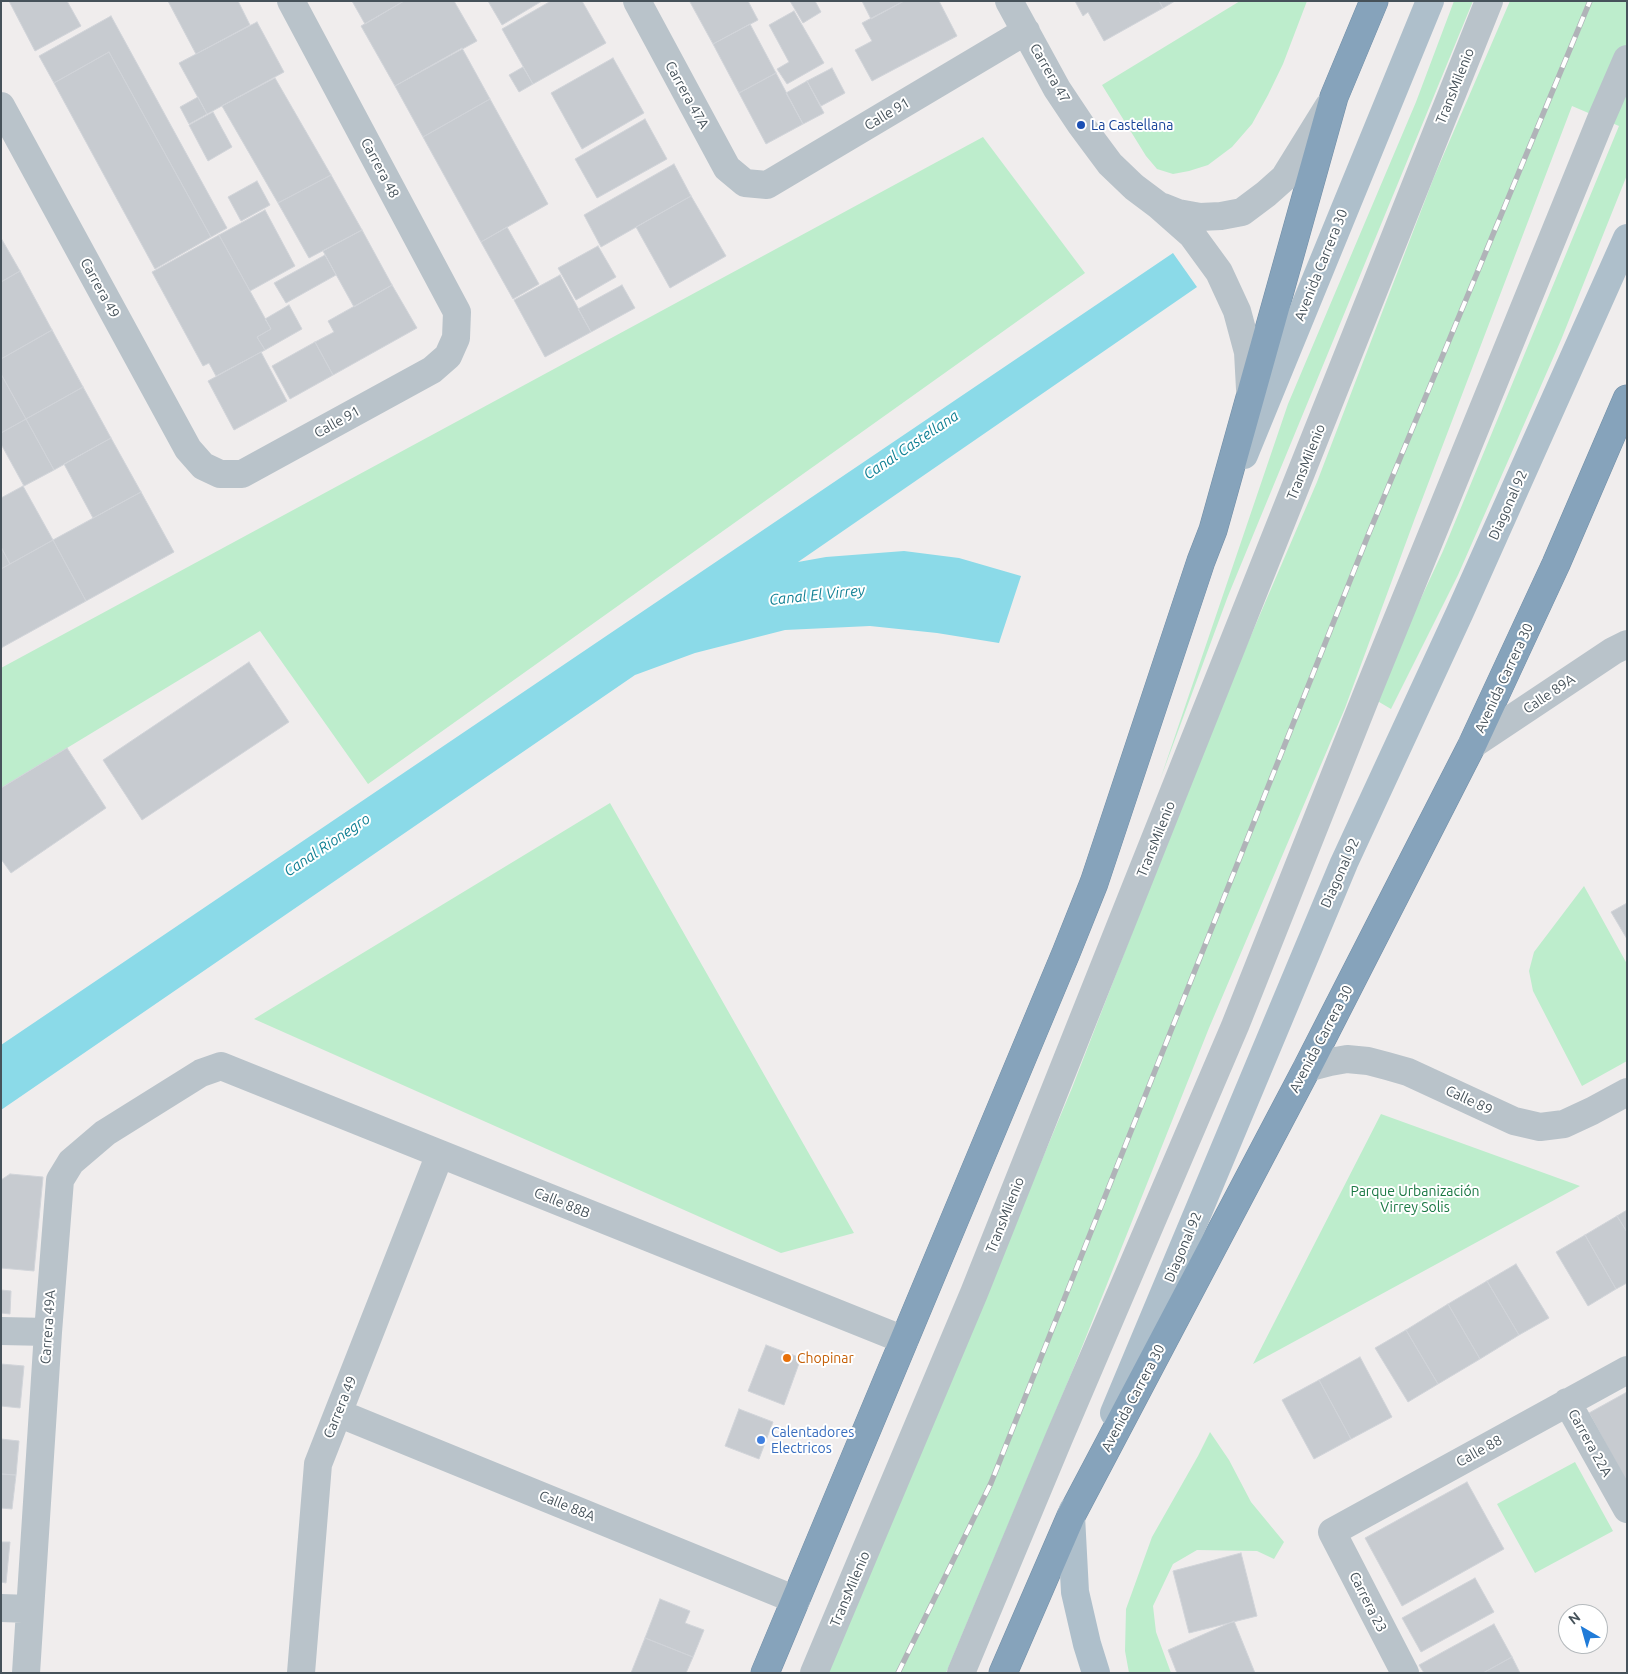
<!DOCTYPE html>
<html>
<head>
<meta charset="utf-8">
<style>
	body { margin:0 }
	#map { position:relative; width:1628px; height:1674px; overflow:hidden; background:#f0eded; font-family:Ubuntu,sans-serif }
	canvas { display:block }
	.frame { position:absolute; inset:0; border:2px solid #46525a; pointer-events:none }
	.north { position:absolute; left:1558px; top:1604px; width:50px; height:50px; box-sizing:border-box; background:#fff; border:1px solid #b5babd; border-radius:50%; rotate:322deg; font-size:14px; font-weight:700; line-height:20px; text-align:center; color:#46525a }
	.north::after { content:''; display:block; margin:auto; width:18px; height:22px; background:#207bd8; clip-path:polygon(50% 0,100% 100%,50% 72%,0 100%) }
</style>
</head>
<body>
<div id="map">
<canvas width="1628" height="1674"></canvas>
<div class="frame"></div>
<div class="north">N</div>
</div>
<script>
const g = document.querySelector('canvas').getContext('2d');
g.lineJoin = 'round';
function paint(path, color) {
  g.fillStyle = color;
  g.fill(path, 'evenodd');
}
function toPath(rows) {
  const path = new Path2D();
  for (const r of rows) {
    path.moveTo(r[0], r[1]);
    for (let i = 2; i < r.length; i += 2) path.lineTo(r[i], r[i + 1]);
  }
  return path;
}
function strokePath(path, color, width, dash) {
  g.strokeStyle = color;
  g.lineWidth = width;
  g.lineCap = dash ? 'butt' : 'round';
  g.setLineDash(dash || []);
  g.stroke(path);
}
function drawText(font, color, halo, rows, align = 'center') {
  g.font = font + ' Ubuntu,sans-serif';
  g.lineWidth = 4;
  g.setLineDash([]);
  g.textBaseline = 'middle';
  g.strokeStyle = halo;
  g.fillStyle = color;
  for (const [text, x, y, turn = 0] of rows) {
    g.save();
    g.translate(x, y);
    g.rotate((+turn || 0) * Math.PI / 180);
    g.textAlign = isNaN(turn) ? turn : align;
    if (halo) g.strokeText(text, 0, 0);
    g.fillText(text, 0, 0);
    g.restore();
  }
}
paint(toPath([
	[1240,1,1307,1,1283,64,1268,95,1252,124,1232,147,1208,165,1189,171,1173,174,1157,169,1146,156,1102,85],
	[1454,1,1473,1,1228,596,1160,780,1288,404,1416,102],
	[1510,1,1627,1,1627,175,1561,340,1458,575,1391,709,1374,699,1443,551,1619,126,1572,106,1415,518,1345,708,1209,1028,1072,1372,946,1673,827,1673,1072,1088,1212,726,1317,482,1434,177],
	[983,137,1085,273,368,784,260,631,1,788,1,668],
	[610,803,854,1233,781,1253,254,1019],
	[1584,886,1627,964,1627,1061,1582,1086,1533,991,1529,971,1534,952],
	[1381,1114,1580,1186,1253,1364],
	[1210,1432,1229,1460,1251,1502,1284,1542,1274,1559,1257,1551,1197,1550,1173,1564,1153,1606,1156,1632,1171,1673,1129,1673,1125,1651,1126,1609,1152,1537,1198,1456],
	[1575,1462,1613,1531,1535,1573,1497,1504]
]), '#bdedcc');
paint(toPath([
	[1173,253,1197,287,798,562,826,557,904,551,959,558,1021,576,999,643,937,633,870,626,785,630,695,653,635,675,1,1110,1,1045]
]), '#8bdae8');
const building = toPath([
	[9,1,67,1,81,26,35,51,9,1],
	[168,1,238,1,250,25,196,54,168,1],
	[352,1,404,1,365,24,352,1],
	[404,1,454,1,477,41,395,86,361,26,404,1],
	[488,1,542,1,502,25,488,1],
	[551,1,582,1,606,43,533,84,502,29,551,1],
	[693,1,748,1,758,20,713,44,690,2,693,1],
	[790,1,815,1,821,12,803,23,790,1],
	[862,1,904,1,871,19,862,1],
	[904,1,939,1,957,36,872,81,855,50,872,41,862,23,904,1],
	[1075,1,1159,1,1163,8,1104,41,1088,12,1083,16,1075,1],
	[1159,1,1175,1,1163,8,1159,1],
	[794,11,824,63,787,84,777,69,789,62,769,25,794,11],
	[111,16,227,228,211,237,109,52,54,83,39,56,111,16],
	[257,22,284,72,207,114,179,63,257,22],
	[750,24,776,73,739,93,713,44,750,24],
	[462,48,490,99,423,137,395,86,462,48],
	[109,52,211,237,155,269,54,83,109,52],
	[613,58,644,113,582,149,551,93,613,58],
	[523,67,533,84,519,92,509,75,523,67],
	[832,68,845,93,821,106,807,81,832,68],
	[776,73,803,124,766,144,739,93,776,73],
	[275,78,331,175,278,203,222,106,275,78],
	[807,81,824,113,803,124,786,93,807,81],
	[198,97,207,114,189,124,180,107,198,97],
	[490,99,548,204,481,242,423,137,490,99],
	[213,112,232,147,208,161,189,125,213,112],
	[645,119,667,159,597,198,575,159,645,119],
	[674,164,691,196,601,247,584,215,674,164],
	[331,175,362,230,309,258,278,203,331,175],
	[257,181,270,205,241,221,228,197,257,181],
	[691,196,726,256,670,288,636,227,691,196],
	[265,210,295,266,250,291,219,235,265,210],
	[507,227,539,284,513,299,481,242,507,227],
	[362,230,392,285,354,307,323,251,362,230],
	[219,235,271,329,257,337,265,350,216,376,209,363,203,366,152,272,219,235],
	[1,238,20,271,1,282,1,238],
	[598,246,616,277,576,300,558,268,598,246],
	[325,255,336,275,286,303,274,283,325,255],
	[20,271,52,330,1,359,1,282,20,271],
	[560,275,591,332,545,357,514,300,560,275],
	[392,285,417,328,333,375,315,342,334,332,328,321,392,285],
	[622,285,635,308,591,332,578,309,622,285],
	[289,305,302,329,265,350,257,337,271,329,265,319,289,305],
	[52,330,83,387,26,419,1,374,1,359,52,330],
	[315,342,333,375,290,399,272,366,315,342],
	[261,352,287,401,234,430,208,381,261,352],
	[1,374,26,419,1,433,1,374],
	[83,387,111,438,54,470,26,419,83,387],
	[26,419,54,470,24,486,1,444,1,433,26,419],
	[111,438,141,492,93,518,64,464,111,438],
	[23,486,53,540,10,564,1,547,1,498,23,486],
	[141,492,174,552,86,601,53,540,141,492],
	[53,540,86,601,1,648,1,569,53,540],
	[1,547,10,564,1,569,1,547],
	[249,662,289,722,142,820,103,760,249,662],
	[67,748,106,808,11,873,1,859,1,788,67,748],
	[1627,903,1627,939,1611,912,1627,903],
	[10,1174,43,1177,34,1271,1,1268,1,1180,10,1174],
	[1627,1210,1627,1232,1617,1216,1627,1210],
	[1617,1216,1627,1232,1627,1283,1616,1289,1585,1235,1617,1216],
	[1585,1235,1616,1289,1588,1306,1556,1252,1585,1235],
	[1516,1264,1549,1318,1519,1335,1487,1281,1516,1264],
	[1487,1281,1519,1335,1480,1359,1448,1304,1487,1281],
	[1,1290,11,1291,10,1314,1,1313,1,1290],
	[1448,1304,1480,1359,1438,1384,1406,1330,1448,1304],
	[1406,1330,1438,1384,1408,1402,1375,1348,1406,1330],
	[766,1345,801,1358,784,1405,748,1391,766,1345],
	[1360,1357,1392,1417,1351,1439,1319,1380,1360,1357],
	[1,1364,24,1366,20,1408,1,1406,1,1364],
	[1319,1380,1351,1439,1314,1459,1282,1400,1319,1380],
	[1627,1392,1627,1483,1589,1413,1627,1392],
	[739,1409,773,1422,759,1459,725,1446,739,1409],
	[1,1439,19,1441,16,1475,1,1474,1,1439],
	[1,1474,16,1475,12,1509,1,1508,1,1474],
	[1467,1482,1504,1549,1402,1606,1365,1538,1467,1482],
	[1,1542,10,1542,6,1583,1,1582,1,1542],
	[1241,1553,1257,1616,1189,1633,1173,1571,1241,1553],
	[1475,1578,1494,1612,1421,1652,1402,1618,1475,1578],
	[660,1599,690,1611,685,1623,704,1630,693,1657,645,1638,660,1599],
	[1234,1621,1255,1673,1177,1673,1168,1650,1234,1621],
	[1494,1624,1512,1657,1483,1673,1424,1673,1419,1665,1494,1624],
	[645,1638,693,1657,686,1673,631,1673,645,1638],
	[1512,1657,1520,1673,1483,1673,1512,1657]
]);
paint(building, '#c7cbd0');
strokePath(building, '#d1d4d9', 1);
const highway = toPath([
	[765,1673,1066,953,1094,883,1201,561,1213,530,1334,97,1374,1],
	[1003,1673,1071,1516,1307,1068,1472,745,1556,564,1627,399]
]);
strokePath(highway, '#728ea6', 29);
strokePath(toPath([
	[637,1,727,168,745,183,767,185,1026,31],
	[1009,1,1057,89,1081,125,1110,164,1134,187,1158,205,1192,235,1219,272,1237,311,1248,352,1250,389],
	[1,106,188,449,203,466,220,474,242,474,432,370,448,356,456,338,457,312,291,1],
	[1163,207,1178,213,1200,217,1221,216,1242,212,1266,194,1284,178,1328,107],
	[1472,745,1613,651,1627,644],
	[1307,1068,1330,1062,1347,1059,1368,1061,1387,1066,1408,1072,1514,1121,1540,1127,1564,1124,1592,1111,1627,1092],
	[1,1331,48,1332],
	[1567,1402,1627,1509],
	[338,1413,796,1600],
	[1,1608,30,1609],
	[26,1673,48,1332,60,1180,71,1162,105,1133,201,1073,221,1066,904,1340],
	[301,1673,318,1464,440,1154],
	[814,1673,974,1293,1489,1],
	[961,1673,1059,1438,1235,1026,1369,689,1601,119,1627,59],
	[1405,1673,1332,1532,1627,1370]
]), '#b9c3ca', 28);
strokePath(toPath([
	[1244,455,1430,1],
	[1114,1413,1344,863,1460,612,1627,238],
	[1073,1510,1071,1516,1075,1592,1087,1644,1096,1673]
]), '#aebfcb', 28);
strokePath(highway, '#86a3bb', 28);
const rail = toPath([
	[898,1673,991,1483,1369,533,1590,1]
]);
strokePath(rail, '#b0b3b8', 5.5);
strokePath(rail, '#fff', 4, [11]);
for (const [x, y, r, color] of [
	[1081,125,5,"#1a4fb4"],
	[787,1358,5,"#e8710a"],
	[761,1440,5,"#3f7fe0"]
]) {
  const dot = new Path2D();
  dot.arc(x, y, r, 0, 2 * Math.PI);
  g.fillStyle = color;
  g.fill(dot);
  strokePath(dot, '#fff', 2);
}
drawText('14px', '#46525a', '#fff', [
	["Carrera 47",1050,73,60],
	["TransMilenio",1455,86,-68],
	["Carrera 47A",687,95,61],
	["Calle 91",887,114,-31],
	["Carrera 48",380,168,62],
	["Avenida Carrera 30",1321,265,-68],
	["Carrera 49",100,288,61],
	["Calle 91",337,422,-29],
	["TransMilenio",1306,462,-68],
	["Diagonal 92",1508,505,-66],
	["Avenida Carrera 30",1504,678,-65],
	["Calle 89A",1549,694,-34],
	["TransMilenio",1156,839,-68],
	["Diagonal 92",1340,873,-66],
	["Avenida Carrera 30",1321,1039,-62],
	["Calle 89",1469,1100,25],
	["Calle 88B",562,1203,22],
	["TransMilenio",1005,1215,-68],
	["Diagonal 92",1183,1247,-67],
	["Carrera 49A",48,1327,-86],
	["Avenida Carrera 30",1133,1398,-62],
	["Carrera 49",340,1407,-68],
	["Carrera 22A",1590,1443,61],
	["Calle 88",1479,1451,-29],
	["Calle 88A",567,1506,22],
	["TransMilenio",850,1589,-67],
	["Carrera 23",1368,1602,63]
]);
drawText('14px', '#164399', '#fff', [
	["La Castellana",1091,125]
], 'left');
drawText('14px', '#1a7843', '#fff', [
	["Parque Urbanización",1415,1191],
	["Virrey Solis",1415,1207]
]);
drawText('14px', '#c56008', '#fff', [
	["Chopinar",797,1358]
], 'left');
drawText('14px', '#366cbe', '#fff', [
	["Calentadores",771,1432],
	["Electricos",771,1448]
], 'left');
drawText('italic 15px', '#118094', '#fff', [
	["Canal Castellana",911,445,-34],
	["Canal El Virrey",817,595,-6],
	["Canal Rionegro",327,845,-34]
]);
</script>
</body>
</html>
